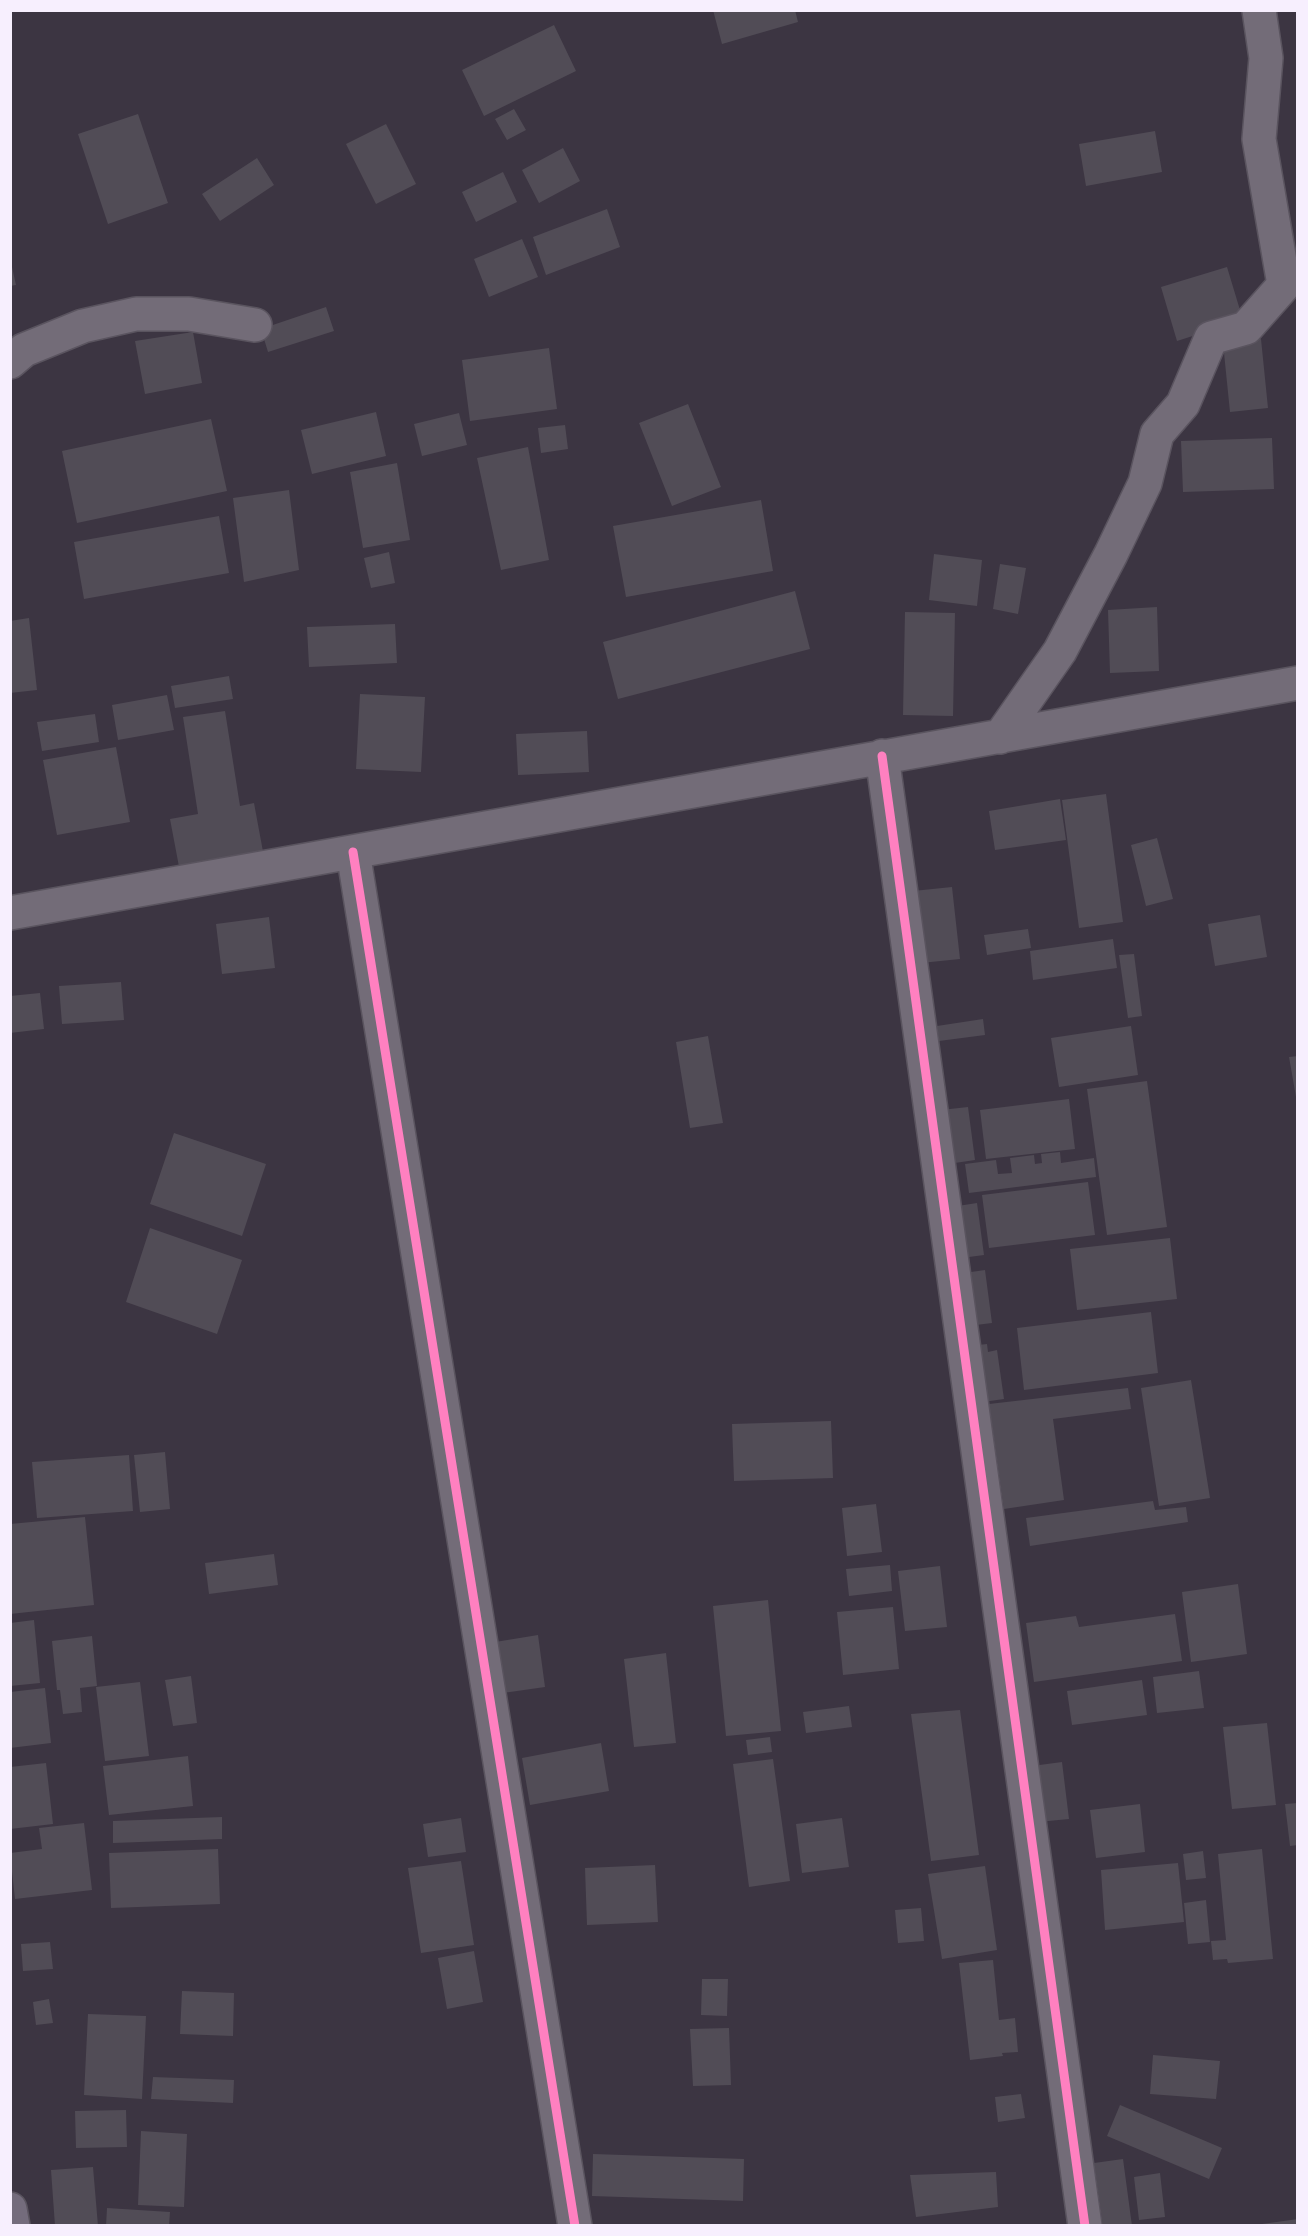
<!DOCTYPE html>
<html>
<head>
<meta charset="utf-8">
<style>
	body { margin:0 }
	#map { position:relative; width:1308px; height:2236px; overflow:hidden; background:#3c3542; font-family:"Asap Condensed",sans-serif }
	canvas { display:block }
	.frame { position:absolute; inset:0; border:12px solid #f7effe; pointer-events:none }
</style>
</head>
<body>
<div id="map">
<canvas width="1308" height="2236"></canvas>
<div class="frame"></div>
</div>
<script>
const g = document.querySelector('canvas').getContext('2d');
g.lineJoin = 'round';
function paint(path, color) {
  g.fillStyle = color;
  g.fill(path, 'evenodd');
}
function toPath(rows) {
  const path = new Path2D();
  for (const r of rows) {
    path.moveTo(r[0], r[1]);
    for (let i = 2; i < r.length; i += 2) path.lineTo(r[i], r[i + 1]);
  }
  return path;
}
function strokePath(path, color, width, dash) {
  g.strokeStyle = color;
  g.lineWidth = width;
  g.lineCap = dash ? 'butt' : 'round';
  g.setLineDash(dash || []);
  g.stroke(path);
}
paint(toPath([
	[713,10,795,10,798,22,722,44],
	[554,25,576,71,484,116,462,70],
	[514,109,526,130,507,140,495,119],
	[138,114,168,203,108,224,78,134],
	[386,124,416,184,376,204,346,144],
	[1155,131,1162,172,1086,186,1079,144],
	[563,148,580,181,539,203,522,170],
	[257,158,274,185,220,221,202,194],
	[503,172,517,202,476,222,462,192],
	[607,209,620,247,546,275,533,237],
	[522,239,538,277,489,297,474,259],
	[10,258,16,285,10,286],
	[1227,267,1243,320,1177,341,1161,287],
	[326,307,334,331,268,352,261,329],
	[193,332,202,383,145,394,135,341],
	[1261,339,1268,408,1230,412,1223,343],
	[549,348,557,409,470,421,462,360],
	[688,404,721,487,672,506,639,423],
	[376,412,386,456,312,474,301,430],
	[459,413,467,445,422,456,414,424],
	[211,419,227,491,77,523,62,451],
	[565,425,568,449,541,453,538,428],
	[1272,438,1274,489,1183,492,1181,441],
	[528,447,549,560,501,570,477,458],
	[397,463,410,540,363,548,350,472],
	[289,490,299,570,244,582,233,498],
	[761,500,773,571,626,597,613,526],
	[219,516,229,573,84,599,74,542],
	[389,552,395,583,371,588,364,558],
	[934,554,982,560,977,606,929,600],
	[1000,564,1026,568,1018,614,993,609],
	[795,591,810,649,618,699,603,642],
	[1157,607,1159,671,1110,673,1108,610],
	[905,612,955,613,953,716,903,715],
	[29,618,37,690,10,693,10,621],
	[395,624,397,663,309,667,307,627],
	[229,676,233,699,175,708,171,686],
	[360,694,425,697,421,772,356,769],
	[167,695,174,730,118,740,112,705],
	[225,711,240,806,254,803,264,857,180,872,170,819,198,814,183,717],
	[95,714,99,742,42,751,37,722],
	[587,731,589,772,518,775,516,734],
	[116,747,130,822,57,835,43,760],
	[1106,794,1123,922,1079,928,1062,800],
	[1060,799,1066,840,995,850,989,811],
	[1157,838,1173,899,1146,906,1131,845],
	[952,887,960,959,921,963,913,891],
	[1260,915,1267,957,1215,966,1208,924],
	[269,917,275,968,222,974,216,924],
	[1028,929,1031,948,987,955,984,935],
	[1113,939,1117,968,1033,980,1030,951],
	[1134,954,1142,1016,1128,1018,1119,955],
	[121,982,124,1020,62,1024,59,986],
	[40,993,44,1029,10,1033,10,996],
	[983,1019,985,1035,939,1041,937,1026],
	[1131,1026,1138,1075,1059,1087,1051,1038],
	[708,1036,723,1123,690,1128,676,1042],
	[1298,1056,1298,1097,1296,1097,1289,1057],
	[1147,1081,1167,1227,1107,1235,1087,1089],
	[1069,1099,1075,1149,986,1159,980,1110],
	[968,1107,975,1160,948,1164,941,1110],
	[174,1133,266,1164,242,1236,150,1204],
	[1060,1152,1061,1163,1094,1158,1096,1177,969,1193,965,1164,996,1160,998,1174,1012,1173,1010,1158,1034,1155,1035,1164,1042,1163,1041,1154],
	[1088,1182,1095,1235,989,1248,982,1195],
	[977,1203,984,1255,969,1257,971,1272,985,1270,992,1323,976,1325,978,1345,987,1344,988,1352,997,1350,1004,1399,976,1403,951,1207],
	[150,1228,242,1260,217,1334,126,1302],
	[1170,1238,1177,1299,1077,1310,1070,1249],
	[1151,1312,1158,1373,1024,1390,1017,1328],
	[1191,1380,1210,1498,1159,1506,1141,1388],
	[1128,1388,1131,1409,1053,1419,1064,1500,1004,1509,989,1404],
	[831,1421,833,1478,734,1481,732,1424],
	[165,1452,170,1509,140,1512,134,1455],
	[129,1455,133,1511,37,1518,32,1462],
	[1153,1501,1155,1510,1186,1507,1188,1522,1030,1546,1026,1518],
	[876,1504,882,1552,847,1556,842,1508],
	[85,1517,94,1605,10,1614,10,1524],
	[274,1554,278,1585,209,1594,205,1563],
	[890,1565,892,1591,849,1596,846,1569],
	[940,1566,947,1627,905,1631,898,1571],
	[1238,1584,1247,1654,1191,1662,1182,1592],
	[768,1600,781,1731,726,1736,713,1606],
	[893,1607,899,1669,843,1675,837,1612],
	[1175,1614,1182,1661,1034,1682,1026,1623,1076,1616,1079,1627],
	[34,1620,40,1683,10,1686,10,1623],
	[538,1635,545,1687,496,1694,489,1643],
	[92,1636,97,1686,80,1688,82,1712,63,1714,60,1690,57,1690,52,1641],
	[666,1653,676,1743,634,1747,624,1659],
	[1199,1671,1204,1708,1157,1713,1153,1677],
	[191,1676,197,1723,173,1726,165,1680],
	[1142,1680,1147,1715,1072,1725,1067,1691],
	[140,1682,149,1756,105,1761,96,1687],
	[45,1688,51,1743,10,1748,10,1692],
	[849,1706,852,1727,806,1733,803,1712],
	[960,1710,979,1855,931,1861,911,1714],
	[1267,1723,1276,1805,1232,1809,1223,1727],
	[770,1737,772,1752,748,1755,746,1740],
	[601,1743,609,1791,530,1805,522,1758],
	[188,1756,193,1806,109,1815,103,1766],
	[773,1759,790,1881,749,1887,733,1764],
	[1062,1762,1069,1819,1038,1822,1032,1766],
	[46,1763,53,1824,10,1829,10,1767],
	[1298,1803,1298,1845,1290,1846,1285,1804],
	[1140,1804,1145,1852,1096,1858,1090,1810],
	[222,1817,222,1839,113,1843,113,1821],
	[461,1818,466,1852,428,1857,423,1824],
	[842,1818,849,1867,802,1873,796,1824],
	[84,1823,92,1890,15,1899,10,1853,42,1849,39,1828],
	[218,1849,220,1904,111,1908,109,1853],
	[1262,1849,1273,1959,1228,1963,1227,1959,1213,1960,1211,1941,1226,1940,1218,1854],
	[1203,1851,1206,1878,1186,1880,1183,1854],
	[461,1861,474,1945,421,1953,408,1868],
	[1178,1863,1184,1922,1105,1930,1101,1870],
	[655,1865,658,1922,587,1925,585,1868],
	[985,1866,997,1950,942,1959,928,1874],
	[1206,1900,1210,1942,1188,1944,1184,1903],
	[921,1908,924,1941,898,1943,895,1910],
	[50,1942,53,1969,23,1971,21,1944],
	[474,1951,483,2002,447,2009,438,1958],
	[993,1960,999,2020,1015,2018,1018,2052,1002,2053,1003,2056,970,2060,959,1963],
	[702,1979,728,1979,727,2016,701,2015],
	[182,1991,234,1993,233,2036,180,2034],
	[49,1999,53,2023,36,2025,33,2002],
	[88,2014,146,2016,142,2099,84,2095],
	[729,2028,731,2085,693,2086,690,2029],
	[1153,2055,1220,2061,1216,2099,1150,2094],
	[153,2077,234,2080,233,2103,151,2099],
	[1021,2094,1025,2118,998,2122,995,2097],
	[1120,2105,1222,2148,1209,2179,1107,2136],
	[126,2110,127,2147,76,2148,75,2111],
	[141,2131,187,2134,184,2207,138,2205],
	[593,2154,744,2159,743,2201,592,2196],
	[1123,2159,1132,2226,1103,2226,1094,2163],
	[93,2167,98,2226,55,2226,51,2170],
	[996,2172,998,2207,916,2217,910,2175],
	[1160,2173,1165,2217,1139,2220,1134,2177],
	[107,2208,170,2212,169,2226,106,2226],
	[1298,2219,1298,2226,1262,2226,1262,2224]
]), '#514c56');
const street = toPath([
	[10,362,24,350,83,326,136,314,189,314,255,325],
	[1000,737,1060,651,1111,554,1145,483,1157,434,1183,404,1211,338,1246,328,1284,285,1259,139,1266,58,1259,10],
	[882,756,1085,2226],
	[353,852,575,2226],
	[10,913,1298,683]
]);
const primary = toPath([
	[10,2209,13,2226]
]);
strokePath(street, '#5a545f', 36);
strokePath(primary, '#5a545f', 36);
strokePath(street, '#736c78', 33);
strokePath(primary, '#746c7c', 33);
strokePath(toPath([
	[882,756,1085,2226],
	[353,852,575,2226]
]), '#ff80c0', 9);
</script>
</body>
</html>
